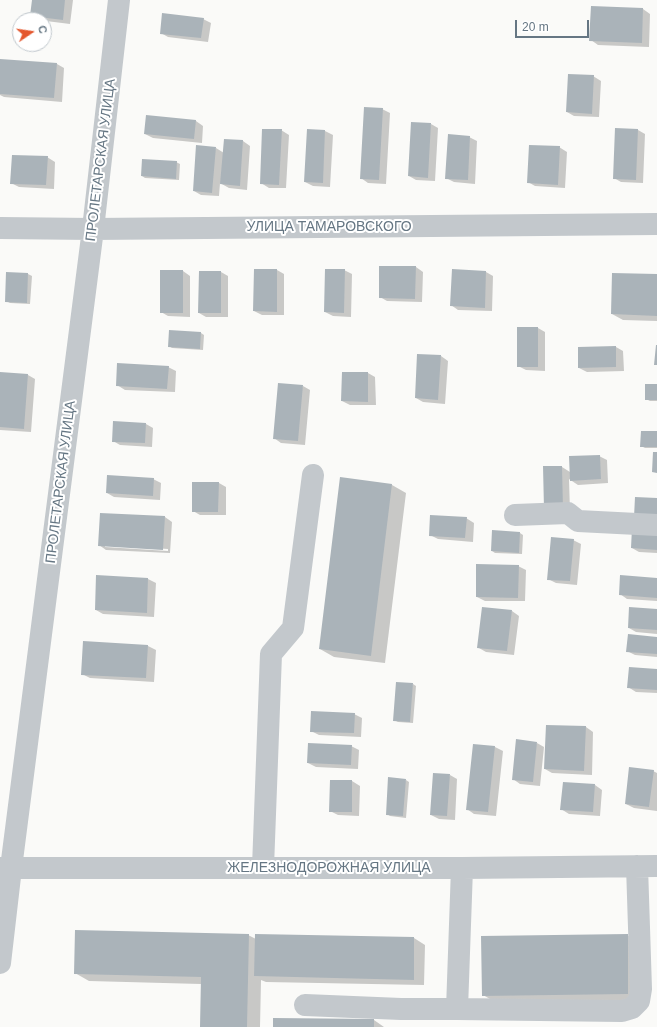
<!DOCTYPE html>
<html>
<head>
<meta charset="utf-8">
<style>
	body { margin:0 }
	#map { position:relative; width:657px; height:1027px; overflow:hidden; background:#fafaf8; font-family:Helvetica,sans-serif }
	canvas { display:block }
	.north { position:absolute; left:12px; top:12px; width:40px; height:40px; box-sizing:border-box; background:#fff; border:1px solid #c1c8cd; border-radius:50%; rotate:77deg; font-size:11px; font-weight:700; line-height:16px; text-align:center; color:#657683 }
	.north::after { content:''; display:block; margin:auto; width:14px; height:18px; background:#e4572e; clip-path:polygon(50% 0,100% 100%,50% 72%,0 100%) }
	.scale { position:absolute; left:515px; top:20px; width:74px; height:18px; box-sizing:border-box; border:2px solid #657683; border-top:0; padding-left:5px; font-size:12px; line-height:14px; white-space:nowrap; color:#657683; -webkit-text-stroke:3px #fff; paint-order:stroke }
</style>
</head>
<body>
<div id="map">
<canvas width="657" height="1027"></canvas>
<div class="north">С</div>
<div class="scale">20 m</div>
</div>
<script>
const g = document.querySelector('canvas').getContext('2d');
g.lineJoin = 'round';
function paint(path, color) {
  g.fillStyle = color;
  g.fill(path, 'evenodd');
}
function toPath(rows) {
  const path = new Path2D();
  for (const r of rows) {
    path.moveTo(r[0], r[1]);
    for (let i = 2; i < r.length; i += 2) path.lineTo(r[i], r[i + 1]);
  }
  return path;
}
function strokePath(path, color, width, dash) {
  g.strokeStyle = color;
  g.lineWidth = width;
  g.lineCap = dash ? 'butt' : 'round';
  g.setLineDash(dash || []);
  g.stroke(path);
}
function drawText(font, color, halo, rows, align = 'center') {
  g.font = font + ' Helvetica,sans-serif';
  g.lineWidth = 4;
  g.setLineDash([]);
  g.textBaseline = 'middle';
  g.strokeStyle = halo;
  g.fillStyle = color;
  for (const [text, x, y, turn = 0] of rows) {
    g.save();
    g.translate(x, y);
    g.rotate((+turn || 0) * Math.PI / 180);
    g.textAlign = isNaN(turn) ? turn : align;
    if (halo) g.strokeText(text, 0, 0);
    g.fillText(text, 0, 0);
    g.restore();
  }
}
paint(toPath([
	[33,0,73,0,70,24,38,20,31,16],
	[643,9,650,14,649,47,598,45,591,40],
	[203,19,211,23,208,42,168,37,161,33],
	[0,60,57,64,64,68,62,102,4,97,0,95],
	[593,76,601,81,599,117,574,116,567,112],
	[382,109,390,113,386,184,368,183,361,178],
	[147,116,196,121,203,126,202,143,153,138,145,134],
	[431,124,438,128,435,181,416,180,409,176],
	[616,129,638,130,645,134,643,183,621,182,614,178],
	[281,130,289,135,286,188,269,188,261,183],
	[308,130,325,131,333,135,330,187,313,186,305,182],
	[469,137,477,141,475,184,454,182,446,178],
	[225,140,243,141,250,146,247,190,229,188,220,183,219,196,201,195,194,191,216,148,224,153],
	[559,147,567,152,565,188,535,186,528,182],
	[47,157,55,162,54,189,19,187,11,183],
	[176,162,180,164,179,180,145,178,142,176],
	[416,267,423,272,422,302,387,301,380,297],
	[277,270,284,274,284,315,262,315,254,311],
	[344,270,352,274,351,317,333,316,325,312],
	[183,271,190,276,190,317,168,316,161,312],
	[200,272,221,272,228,276,228,317,206,317,199,313],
	[486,272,493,276,492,311,458,310,451,305],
	[7,273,28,274,32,276,30,304,10,303,6,301],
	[657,275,657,321,623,320,612,314],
	[538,328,545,332,545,371,526,370,518,366],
	[169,331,201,333,204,335,203,350,172,348,169,346],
	[616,347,623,351,624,371,587,372,579,368],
	[441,356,448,361,445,404,423,402,416,398],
	[168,367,176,371,175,392,125,390,117,385],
	[0,373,28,375,35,379,31,432,0,430],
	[343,373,368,373,375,377,376,405,350,405,342,401],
	[657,385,657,401,650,401,646,399],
	[303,386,310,390,305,445,281,443,274,438],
	[146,424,153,428,152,447,120,445,113,441],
	[657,432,657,448,645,448,641,446],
	[599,456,607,460,608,483,578,485,569,479,570,512,545,508,562,467,570,472],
	[153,479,161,483,160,500,114,497,107,493],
	[341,479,392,485,406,493,385,663,334,657,320,649],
	[219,483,226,487,226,515,200,515,193,511],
	[165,517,172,522,170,553,106,550,99,545],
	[105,545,168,549,168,551,105,547],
	[466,518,474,523,473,542,438,539,430,535],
	[657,531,657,553,639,552,632,548],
	[520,533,523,535,522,554,495,553,492,551],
	[573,540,581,544,577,585,556,583,548,579],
	[518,566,526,570,525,601,485,601,477,597],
	[97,576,148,579,156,583,154,617,103,614,96,610],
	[657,579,657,601,627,599,620,594],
	[657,610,657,634,636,632,629,628],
	[512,611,519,616,514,655,486,652,479,648],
	[657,638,657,657,635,655,627,651],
	[84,642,148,646,156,650,154,682,90,678,82,674],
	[657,670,657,693,636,692,628,687],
	[413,684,416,686,413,723,398,722,394,720],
	[354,714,362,718,361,737,319,735,311,731],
	[547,726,586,727,593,732,592,775,552,773,545,769],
	[537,743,544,747,540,786,520,784,513,779],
	[474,745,495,747,503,751,496,816,474,814,467,809],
	[351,746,359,750,358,769,316,767,308,763],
	[653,771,657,773,657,811,634,808,626,804],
	[450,775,457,779,455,820,439,819,431,815],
	[406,780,409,782,406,818,390,816,387,814],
	[331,781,352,781,360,786,359,816,338,815,330,811],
	[595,785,602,790,600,816,569,814,561,809],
	[248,935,256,939,256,935,414,938,425,945,424,985,266,982,261,980,260,1027,201,1027,201,984,89,981,75,973],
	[627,935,641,943,641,1001,497,1003,483,995],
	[374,1020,384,1027,274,1027]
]), '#0003');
paint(toPath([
	[32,0,65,0,63,20,30,16],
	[591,6,643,8,642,43,589,41],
	[162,13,204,18,201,38,160,34],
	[0,59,57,63,54,98,0,94],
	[568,74,594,75,592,114,566,112],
	[364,107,383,108,379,180,360,179],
	[146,115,196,120,194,139,144,134],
	[411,122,431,123,428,178,408,176],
	[615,128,638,129,636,180,613,179],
	[262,129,282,129,279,185,260,184],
	[307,129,325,130,323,183,304,182],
	[448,134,470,136,468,180,445,179],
	[224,139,243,140,240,186,220,184],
	[196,145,216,147,212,193,193,191],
	[529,145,560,146,558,185,527,183],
	[12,155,48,156,46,185,10,184],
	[142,159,177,161,176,179,141,176],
	[379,266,416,266,415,299,379,298],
	[254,269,277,269,277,312,253,311],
	[325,269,345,269,344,313,324,312],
	[452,269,486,271,485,308,450,306],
	[160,270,183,270,183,313,160,313],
	[199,271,221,271,221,313,198,313],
	[6,272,28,273,27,303,5,302],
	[612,273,657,274,657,316,611,314],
	[517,327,538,327,538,367,517,367],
	[169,330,201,332,200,349,168,347],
	[656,345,657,345,657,365,654,365],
	[616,346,616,367,578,368,578,347],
	[417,354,441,355,438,400,415,398],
	[117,363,169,366,167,389,116,386],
	[0,372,28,374,24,429,0,427],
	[342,372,368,372,368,402,341,401],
	[278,383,303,385,298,441,273,439],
	[645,384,657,384,657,400,645,400],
	[113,421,146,423,145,443,112,442],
	[641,431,657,431,657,447,640,447],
	[653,452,657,452,657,473,652,472],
	[600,455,601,479,570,481,569,456],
	[543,466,562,466,563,508,544,509],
	[107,475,154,478,153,496,106,493],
	[340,477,392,484,371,656,319,649],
	[192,482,219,482,218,512,192,512],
	[635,497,657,498,657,519,634,517],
	[100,513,165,516,163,550,98,546],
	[430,515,467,517,465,538,429,536],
	[632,528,657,530,657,550,631,548],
	[492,530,520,532,519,553,491,551],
	[551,537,574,539,570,581,547,580],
	[476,564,519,565,518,598,476,597],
	[96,575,148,578,147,613,95,610],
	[620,575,657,578,657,598,619,595],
	[482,607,512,610,507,651,477,648],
	[629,607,657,609,657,630,628,628],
	[628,634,657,637,657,654,626,652],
	[83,641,148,645,146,678,81,675],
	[629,667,657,669,657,690,627,688],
	[396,682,413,683,410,722,393,721],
	[311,711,355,713,354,733,310,732],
	[546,725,586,726,584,771,544,769],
	[516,739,537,742,533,782,512,780],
	[308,743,352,745,351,765,307,763],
	[473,744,495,746,488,812,466,810],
	[629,767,654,770,649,807,625,804],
	[433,773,450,774,447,816,430,815],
	[388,777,406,779,403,816,386,815],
	[330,780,352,780,352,812,329,812],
	[563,782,595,784,593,812,560,810],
	[75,930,249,934,247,1027,200,1027,201,977,74,974],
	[255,934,414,937,414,980,254,976],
	[628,934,628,994,482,996,481,936],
	[273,1018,374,1019,374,1027,273,1027]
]), '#aab3b9');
strokePath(toPath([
	[0,228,93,229,657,224],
	[515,515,568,513,578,521,657,525],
	[263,867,271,654,293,628,313,475],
	[0,868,462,868,657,866],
	[0,963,11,868,93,229,119,0],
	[305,1005,401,1009,457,1009,462,868],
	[457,1009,622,1011,632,1008,639,1001,641,989,637,866]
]), '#c3c8cc', 22);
drawText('14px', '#657683', '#fff', [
	["ПРОЛЕТАРСКАЯ УЛИЦА",101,160,-83],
	["УЛИЦА ТАМАРОВСКОГО",329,227],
	["ПРОЛЕТАРСКАЯ УЛИЦА",61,482,-83],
	["ЖЕЛЕЗНОДОРОЖНАЯ УЛИЦА",329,868]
]);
</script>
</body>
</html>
